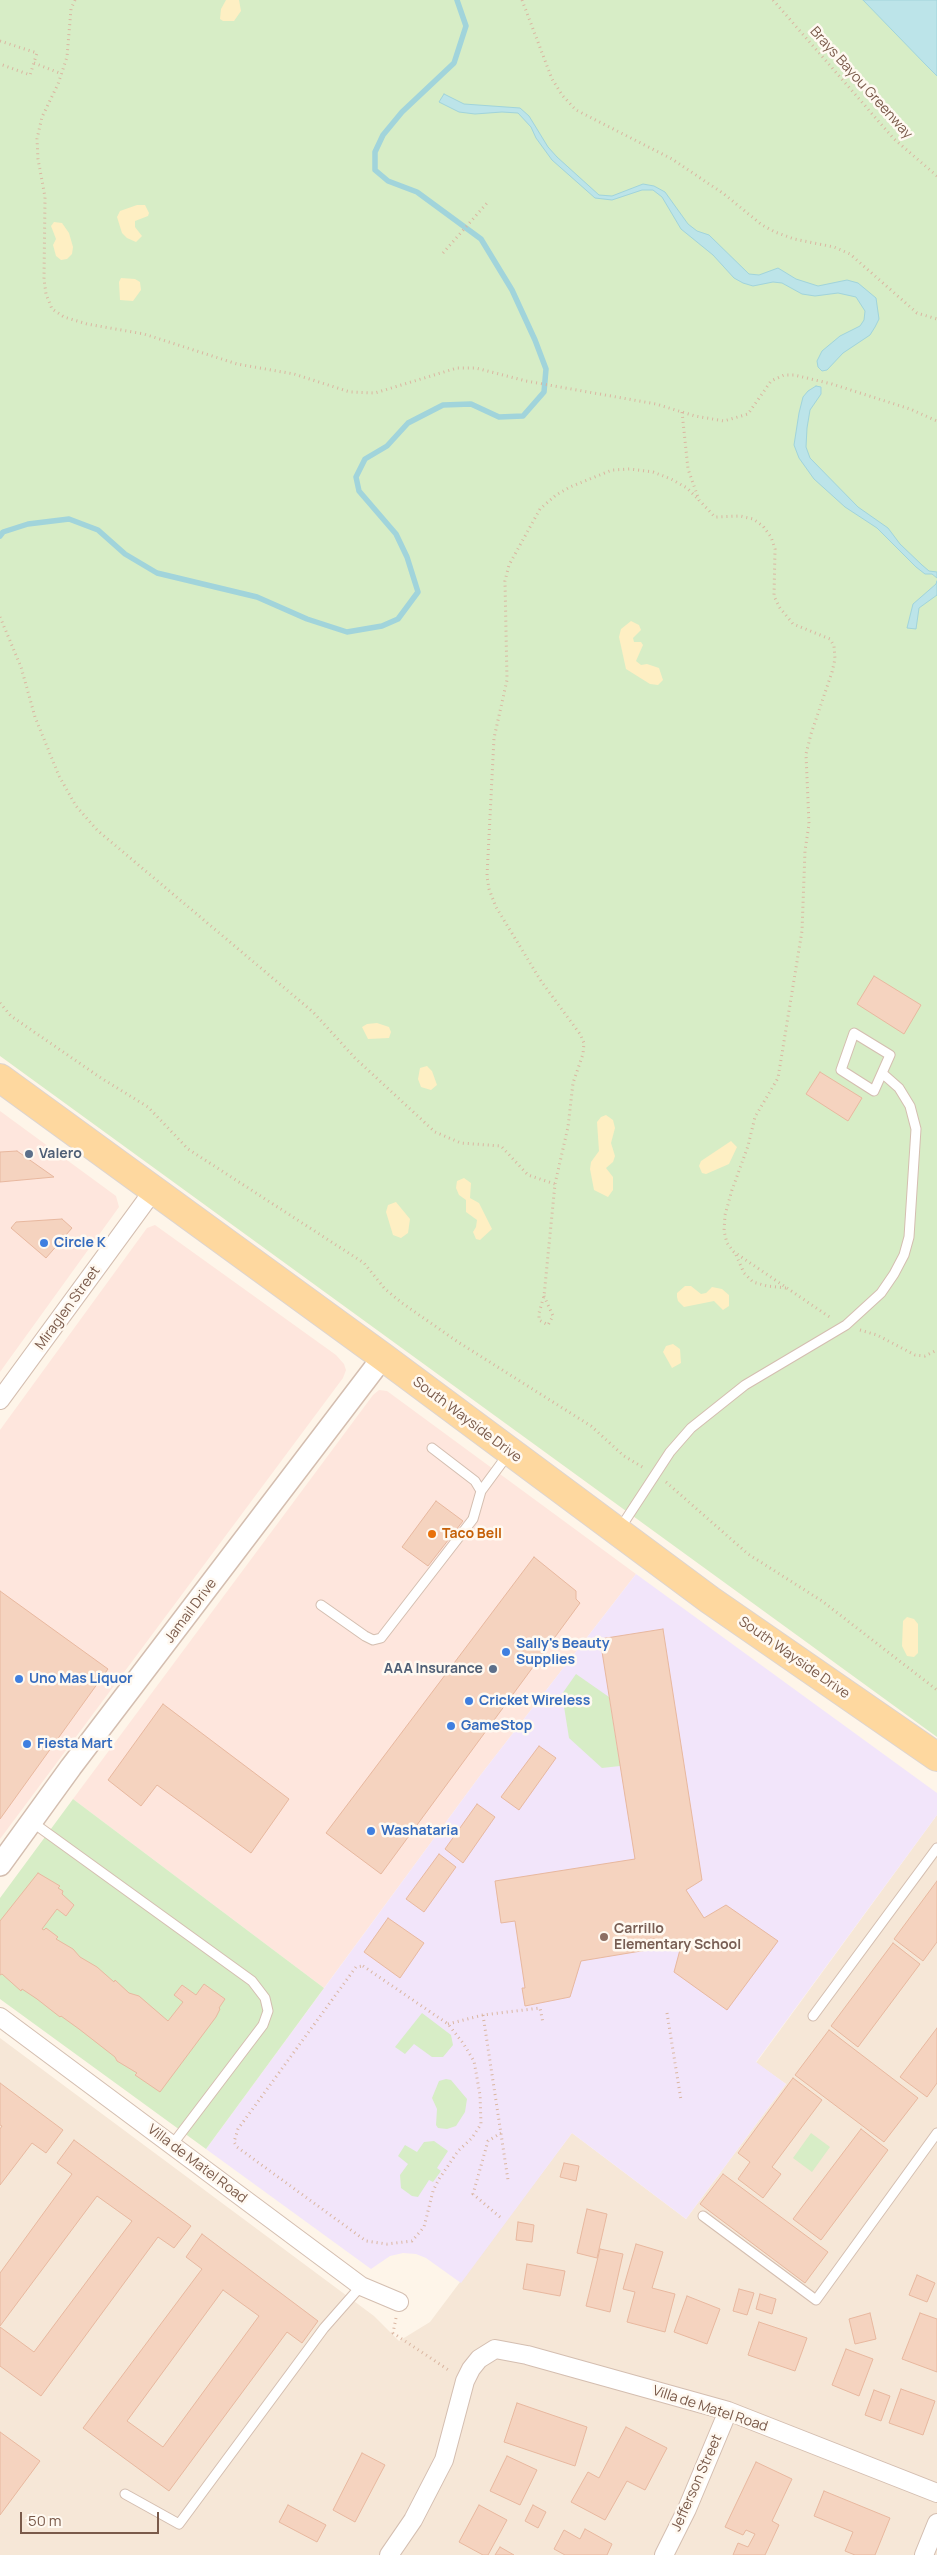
<!DOCTYPE html>
<html>
<head>
<meta charset="utf-8">
<style>
	body { margin:0 }
	#map { position:relative; width:937px; height:2555px; overflow:hidden; background:#fef5e9; font-family:Manrope,sans-serif }
	canvas { display:block }
	.scale { position:absolute; left:20px; top:2512px; width:139px; height:22px; box-sizing:border-box; border:2px solid #7a5a4a; border-top:0; padding-left:6px; font-size:15px; line-height:18px; white-space:nowrap; color:#7a5a4a; -webkit-text-stroke:4px #fff9f1; paint-order:stroke }
</style>
</head>
<body>
<div id="map">
<canvas width="937" height="2555"></canvas>
<div class="scale">50 m</div>
</div>
<script>
const g = document.querySelector('canvas').getContext('2d');
g.lineJoin = 'round';
function paint(path, color) {
  g.fillStyle = color;
  g.fill(path, 'evenodd');
}
function toPath(rows) {
  const path = new Path2D();
  for (const r of rows) {
    path.moveTo(r[0], r[1]);
    for (let i = 2; i < r.length; i += 2) path.lineTo(r[i], r[i + 1]);
  }
  return path;
}
function strokePath(path, color, width, dash) {
  g.strokeStyle = color;
  g.lineWidth = width;
  g.lineCap = dash ? 'butt' : 'round';
  g.setLineDash(dash || []);
  g.stroke(path);
}
function drawText(font, color, halo, rows, align = 'center') {
  g.font = font + ' Manrope,sans-serif';
  g.lineWidth = 5;
  g.setLineDash([]);
  g.textBaseline = 'middle';
  g.strokeStyle = halo;
  g.fillStyle = color;
  for (const [text, x, y, turn = 0] of rows) {
    g.save();
    g.translate(x, y);
    g.rotate((+turn || 0) * Math.PI / 180);
    g.textAlign = isNaN(turn) ? turn : align;
    if (halo) g.strokeText(text, 0, 0);
    g.fillText(text, 0, 0);
    g.restore();
  }
}
paint(toPath([
	[937,1815,937,2555,0,2555,0,2038,374,2316,399,2341,430,2322,572,2133,686,2219,786,2084,756,2063]
]), '#f6e7d7');
paint(toPath([
	[0,1111,116,1196,119,1207,0,1372],
	[155,1225,336,1355,344,1364,346,1370,343,1378,0,1839,0,1430,147,1228],
	[379,1390,387,1391,636,1574,479,1777,324,1988,73,1799,373,1395]
]), '#fee6dd');
paint(toPath([
	[636,1574,937,1793,937,1815,756,2062,786,2084,686,2219,572,2133,461,2283,426,2258,416,2254,403,2253,390,2256,371,2269,206,2149,479,1777]
]), '#f2e5fa');
paint(toPath([
	[0,0,937,0,937,1737,0,1056],
	[576,1674,609,1697,620,1766,602,1768,569,1738,562,1694],
	[73,1799,324,1988,206,2149,0,1999,0,1898],
	[422,2013,451,2035,453,2045,443,2057,432,2057,414,2044,405,2054,395,2047],
	[446,2079,451,2080,467,2099,465,2112,456,2126,447,2129,438,2128,436,2125,437,2109,432,2098,439,2081],
	[811,2133,830,2147,812,2172,793,2158],
	[434,2141,448,2151,437,2168,441,2171,433,2182,429,2180,418,2197,412,2196,401,2188,400,2175,408,2164,398,2156,405,2145,417,2152,424,2142]
]), '#d7edc6');
paint(toPath([
	[226,0,239,0,241,11,234,21,223,21,220,19,221,9],
	[137,205,145,205,149,213,148,216,135,221,135,227,142,236,136,242,127,238,122,233,117,217,120,211],
	[54,222,62,223,69,233,73,247,72,254,67,259,61,260,56,256,53,245,56,239,51,226],
	[121,278,135,279,140,282,141,290,133,301,120,300,119,282],
	[631,621,639,625,641,630,633,638,634,642,641,642,643,645,636,661,641,665,647,664,659,668,663,680,658,685,650,684,626,669,619,637,621,629],
	[377,1023,389,1027,391,1032,389,1038,368,1039,362,1027,367,1024],
	[427,1066,432,1071,437,1085,431,1090,421,1087,418,1079,420,1068],
	[606,1115,613,1120,615,1128,611,1143,615,1156,613,1162,606,1168,613,1177,613,1190,608,1197,594,1190,590,1169,591,1162,599,1151,597,1122,601,1117],
	[731,1141,737,1147,729,1164,706,1174,702,1173,699,1166,701,1161],
	[464,1178,471,1183,470,1198,479,1203,492,1229,480,1240,476,1239,473,1232,476,1227,477,1220,466,1212,466,1200,459,1195,456,1188,457,1181],
	[396,1202,410,1219,408,1233,401,1238,393,1235,386,1212,388,1205],
	[685,1286,691,1286,701,1294,706,1293,712,1287,722,1289,729,1295,729,1306,723,1310,714,1301,684,1307,678,1301,677,1297,677,1293],
	[673,1344,680,1349,681,1363,672,1368,663,1352,666,1346],
	[907,1617,914,1619,918,1624,918,1653,914,1657,907,1656,902,1646,903,1621]
]), '#feefc3');
const water = toPath([
	[863,0,937,0,937,76,926,65,863,0],
	[444,94,464,104,520,108,529,116,548,147,557,157,599,195,612,196,643,184,654,186,665,192,688,224,697,231,709,235,749,274,759,275,778,268,796,279,818,286,847,280,858,283,876,298,879,319,875,327,870,335,843,353,827,370,822,371,818,367,817,361,822,351,840,336,860,326,864,320,865,311,856,297,838,293,815,296,802,294,782,283,773,282,753,286,743,283,734,278,713,255,681,229,662,197,653,190,642,190,612,200,595,198,552,160,536,138,531,127,518,113,502,112,475,114,459,112,439,102,444,94],
	[816,386,821,387,821,394,810,410,807,428,806,447,810,458,858,507,888,528,900,544,922,565,929,571,937,572,937,578,932,574,925,574,916,567,877,528,845,507,814,479,799,458,794,445,799,413,803,397,808,391,816,386],
	[937,581,937,595,919,608,916,629,907,628,913,604,936,584,937,581]
]);
paint(water, '#bce4e9');
strokePath(water, '#a1d4db', 1);
strokePath(toPath([
	[0,536,3,532,28,524,69,519,98,530,125,554,157,573,257,597,307,619,347,632,382,626,398,619,418,592,407,557,396,534,359,491,356,477,365,459,387,446,408,423,443,405,471,404,499,417,523,416,544,392,546,369,535,340,512,290,481,239,417,192,388,181,375,170,375,152,383,135,402,112,454,63,466,26,457,0]
]), '#a1d4db', 5.5);
const building = toPath([
	[874,976,921,1005,904,1034,857,1004,874,976],
	[820,1072,862,1098,848,1121,806,1094,820,1072],
	[17,1151,54,1177,0,1182,0,1152,17,1151],
	[62,1219,72,1228,46,1258,11,1228,16,1222,62,1219],
	[436,1501,463,1521,428,1566,402,1547,436,1501],
	[534,1557,576,1591,576,1599,580,1603,381,1874,326,1833,534,1557],
	[0,1591,108,1669,0,1819,0,1591],
	[663,1629,702,1880,686,1890,704,1918,726,1905,778,1941,727,2010,674,1972,681,1946,650,1938,647,1950,581,1961,570,1997,525,2006,522,1988,525,1988,515,1921,501,1923,495,1881,635,1859,600,1639,663,1629],
	[163,1704,289,1799,251,1853,157,1785,141,1806,108,1780,163,1704],
	[539,1746,556,1758,519,1810,501,1797,539,1746],
	[477,1804,495,1817,463,1863,445,1849,477,1804],
	[439,1854,456,1867,424,1912,406,1899,439,1854],
	[38,1873,60,1886,58,1888,63,1891,62,1894,74,1905,66,1916,57,1909,42,1929,44,1930,46,1928,58,1937,56,1939,73,1949,80,1957,97,1967,114,1982,115,1980,129,1993,139,1996,168,2021,183,2002,174,1995,182,1985,196,1995,204,1984,225,1999,219,2008,220,2009,216,2017,160,2092,135,2075,137,2073,117,2061,115,2057,79,2029,61,2016,60,2017,37,1999,22,1989,21,1991,2,1974,0,1975,0,1921,38,1873],
	[937,1881,937,1942,923,1961,894,1939,937,1881],
	[388,1918,424,1943,400,1978,364,1952,388,1918],
	[893,1943,920,1964,858,2047,831,2026,893,1943],
	[937,2028,937,2083,927,2097,900,2077,937,2028],
	[829,2030,918,2098,884,2142,795,2075,829,2030],
	[793,2078,822,2100,772,2167,781,2174,763,2198,738,2179,750,2162,738,2153,793,2078],
	[0,2083,63,2130,46,2153,32,2143,0,2185,0,2129,2,2126,0,2125,0,2083],
	[861,2129,888,2150,821,2240,793,2219,861,2129],
	[74,2140,191,2226,174,2248,158,2237,41,2396,0,2366,0,2327,34,2352,132,2221,97,2196,0,2326,0,2273,72,2174,57,2163,74,2140],
	[564,2163,579,2166,576,2181,560,2177,564,2163],
	[723,2174,828,2252,805,2283,700,2204,723,2174],
	[587,2209,607,2214,597,2258,577,2253,587,2209],
	[518,2222,534,2225,532,2242,516,2240,518,2222],
	[202,2234,318,2321,302,2343,287,2332,169,2491,83,2428,202,2269,186,2257,202,2234],
	[223,2290,259,2316,163,2447,127,2421,223,2290],
	[636,2244,663,2252,652,2288,675,2294,665,2332,627,2322,635,2292,623,2289,636,2244],
	[600,2249,623,2254,610,2312,586,2306,600,2249],
	[527,2264,565,2271,560,2296,523,2289,527,2264],
	[917,2275,935,2283,927,2302,909,2295,917,2275],
	[739,2289,754,2293,747,2315,733,2311,739,2289],
	[760,2294,776,2299,772,2314,756,2309,760,2294],
	[687,2296,720,2309,707,2344,674,2332,687,2296],
	[870,2313,876,2339,855,2344,849,2319,870,2313],
	[920,2313,937,2319,937,2372,902,2359,920,2313],
	[759,2322,807,2338,795,2371,748,2355,759,2322],
	[846,2349,873,2359,859,2396,832,2385,846,2349],
	[901,2389,935,2401,923,2435,889,2423,901,2389],
	[874,2390,890,2396,881,2421,865,2415,874,2390],
	[517,2403,587,2427,575,2466,504,2442,517,2403],
	[626,2427,667,2448,645,2490,627,2481,605,2520,571,2502,588,2472,599,2478,626,2427],
	[0,2432,40,2461,0,2515,0,2432],
	[362,2453,385,2465,355,2522,333,2510,362,2453],
	[507,2456,537,2470,520,2505,490,2491,507,2456],
	[756,2462,792,2479,772,2521,779,2525,765,2555,733,2555,738,2543,748,2547,755,2534,746,2530,743,2535,725,2527,756,2462],
	[824,2491,890,2518,875,2555,855,2555,845,2551,853,2532,814,2516,824,2491],
	[288,2505,326,2525,317,2542,279,2522,288,2505],
	[479,2505,507,2520,488,2555,483,2555,459,2542,479,2505],
	[533,2505,546,2512,538,2528,525,2521,533,2505],
	[585,2529,612,2544,607,2555,565,2555,554,2549,564,2530,580,2539,585,2529],
	[500,2547,514,2555,495,2555,500,2547]
]);
paint(building, '#f5d3bf');
strokePath(building, '#e8b89f', 1);
const service = toPath([
	[481,1491,509,1453],
	[619,1530,670,1452,691,1428,745,1385,846,1325,881,1293,894,1274,904,1255,909,1237,916,1129,910,1106,899,1088,882,1073,890,1055,854,1033,841,1070,874,1091,882,1073],
	[321,1605,365,1636,373,1640,381,1638,473,1519,481,1491,475,1481,432,1448],
	[32,1822,252,1981,265,1998,268,2011,263,2025,172,2145],
	[813,2016,937,1848],
	[703,2216,816,2300,937,2133],
	[125,2494,179,2524,324,2328,361,2286]
]);
const minor = toPath([
	[0,1400,153,1191],
	[0,2017,361,2286,399,2302],
	[389,2555,413,2520,444,2460,465,2381,471,2369,479,2359,495,2349,527,2355,728,2411,937,2493],
	[664,2555,687,2509,728,2411],
	[924,2555,937,2523]
]);
const tertiary = toPath([
	[0,1865,71,1767,383,1357]
]);
const primary = toPath([
	[0,1078,383,1357,710,1600,937,1757]
]);
strokePath(service, '#d4beb0', 11);
strokePath(minor, '#d4beb0', 20);
strokePath(tertiary, '#d4beb0', 24);
strokePath(primary, '#dcd4d0', 30);
strokePath(toPath([
	[75,0,71,9,67,57,58,84,42,117,37,139,38,159,45,197,44,279,46,294,52,309,64,317,87,324,144,334,237,364,294,374,350,392,375,393,457,368,476,368,526,381,656,404,695,416,724,421,748,414,771,381,784,375,794,375,832,384,910,409,937,421],
	[522,0,552,79,562,95,576,110,672,159,724,194,762,225,775,232,794,239,834,247,850,254,917,313,937,319],
	[773,0,894,139,937,176],
	[0,41,37,53,30,75,0,64],
	[34,63,62,74],
	[443,253,487,203],
	[682,412,688,469,699,500,715,517,740,516,753,519,763,526,771,537,775,549,774,596,780,608,793,624,830,639,834,646,835,659,832,672,811,734,806,754,809,824,805,851,802,931,778,1078,755,1117,748,1146,732,1190,725,1215,724,1231,727,1243,734,1252,831,1318],
	[0,617,21,667,35,717,59,776,76,806,97,830,313,1012,355,1058,435,1132,461,1143,501,1146,528,1175,555,1184],
	[0,1003,11,1016,101,1078,148,1107,188,1149,364,1263,385,1289,402,1303,458,1342,591,1426,624,1456,644,1468],
	[736,1255,744,1273,753,1282,767,1286,786,1288],
	[544,1296,553,1316,548,1325,539,1320,539,1313,544,1296,555,1184,568,1127,573,1083,583,1054,584,1043,580,1034,541,981,496,907,489,889,487,876,494,738,507,680,505,581,509,565,540,509,556,495,570,487,612,470,630,469,653,472,671,479,687,488,698,499],
	[860,1330,877,1335,915,1355,925,1356,937,1350],
	[666,1482,748,1554,822,1601,937,1690],
	[363,1966,448,2024,463,2043,474,2061,480,2095,481,2124,472,2138,458,2151,439,2179,433,2191,424,2227,412,2241,387,2244,366,2241,237,2147,234,2142,238,2129,356,1967,363,1966],
	[667,2013,681,2100],
	[483,2015,508,2180],
	[448,2024,483,2015,540,2008,543,2023],
	[500,2217,473,2194,488,2141,501,2133],
	[396,2318,393,2333,450,2371]
]), '#dab6a1', 3, [1, 4]);
strokePath(service, '#fff', 9);
strokePath(minor, '#fff', 18);
strokePath(tertiary, '#fff', 21);
strokePath(primary, '#fed89f', 28);
for (const [x, y, r, color] of [
	[29,1154,5,"#5c6f8a"],
	[44,1243,5,"#3f7fe0"],
	[432,1534,5,"#e8710a"],
	[506,1652,5,"#3f7fe0"],
	[493,1669,5,"#5c6f8a"],
	[19,1679,5,"#3f7fe0"],
	[469,1701,5,"#3f7fe0"],
	[451,1726,5,"#3f7fe0"],
	[27,1744,5,"#3f7fe0"],
	[371,1831,5,"#3f7fe0"],
	[604,1937,5,"#8d6e63"]
]) {
  const dot = new Path2D();
  dot.arc(x, y, r, 0, 2 * Math.PI);
  g.fillStyle = color;
  g.fill(dot);
  strokePath(dot, '#fff9f1', 2);
}
drawText('14px', '#7a5a4a', '#fff9f1', [
	["Brays Bayou Greenway",861,83,48],
	["Miraglen Street",68,1308,-54],
	["South Wayside Drive",467,1420,37],
	["Jamail Drive",191,1611,-53],
	["South Wayside Drive",794,1658,35],
	["Villa de Matel Road",197,2164,37],
	["Villa de Matel Road",710,2409,18],
	["Jefferson Street",697,2483,-66]
]);
drawText('bold 14px', '#4e5e75', '#fff9f1', [
	["Valero",39,1154],
	["AAA Insurance",483,1669,"right"]
], 'left');
drawText('bold 14px', '#366cbe', '#fff9f1', [
	["Circle K",54,1243],
	["Sally's Beauty",516,1644],
	["Supplies",516,1660],
	["Uno Mas Liquor",29,1679],
	["Cricket Wireless",479,1701],
	["GameStop",461,1726],
	["Fiesta Mart",37,1744],
	["Washataria",381,1831]
], 'left');
drawText('bold 14px', '#c56008', '#fff9f1', [
	["Taco Bell",442,1534]
], 'left');
drawText('bold 14px', '#785e54', '#fff9f1', [
	["Carrillo",614,1929],
	["Elementary School",614,1945]
], 'left');
</script>
</body>
</html>
